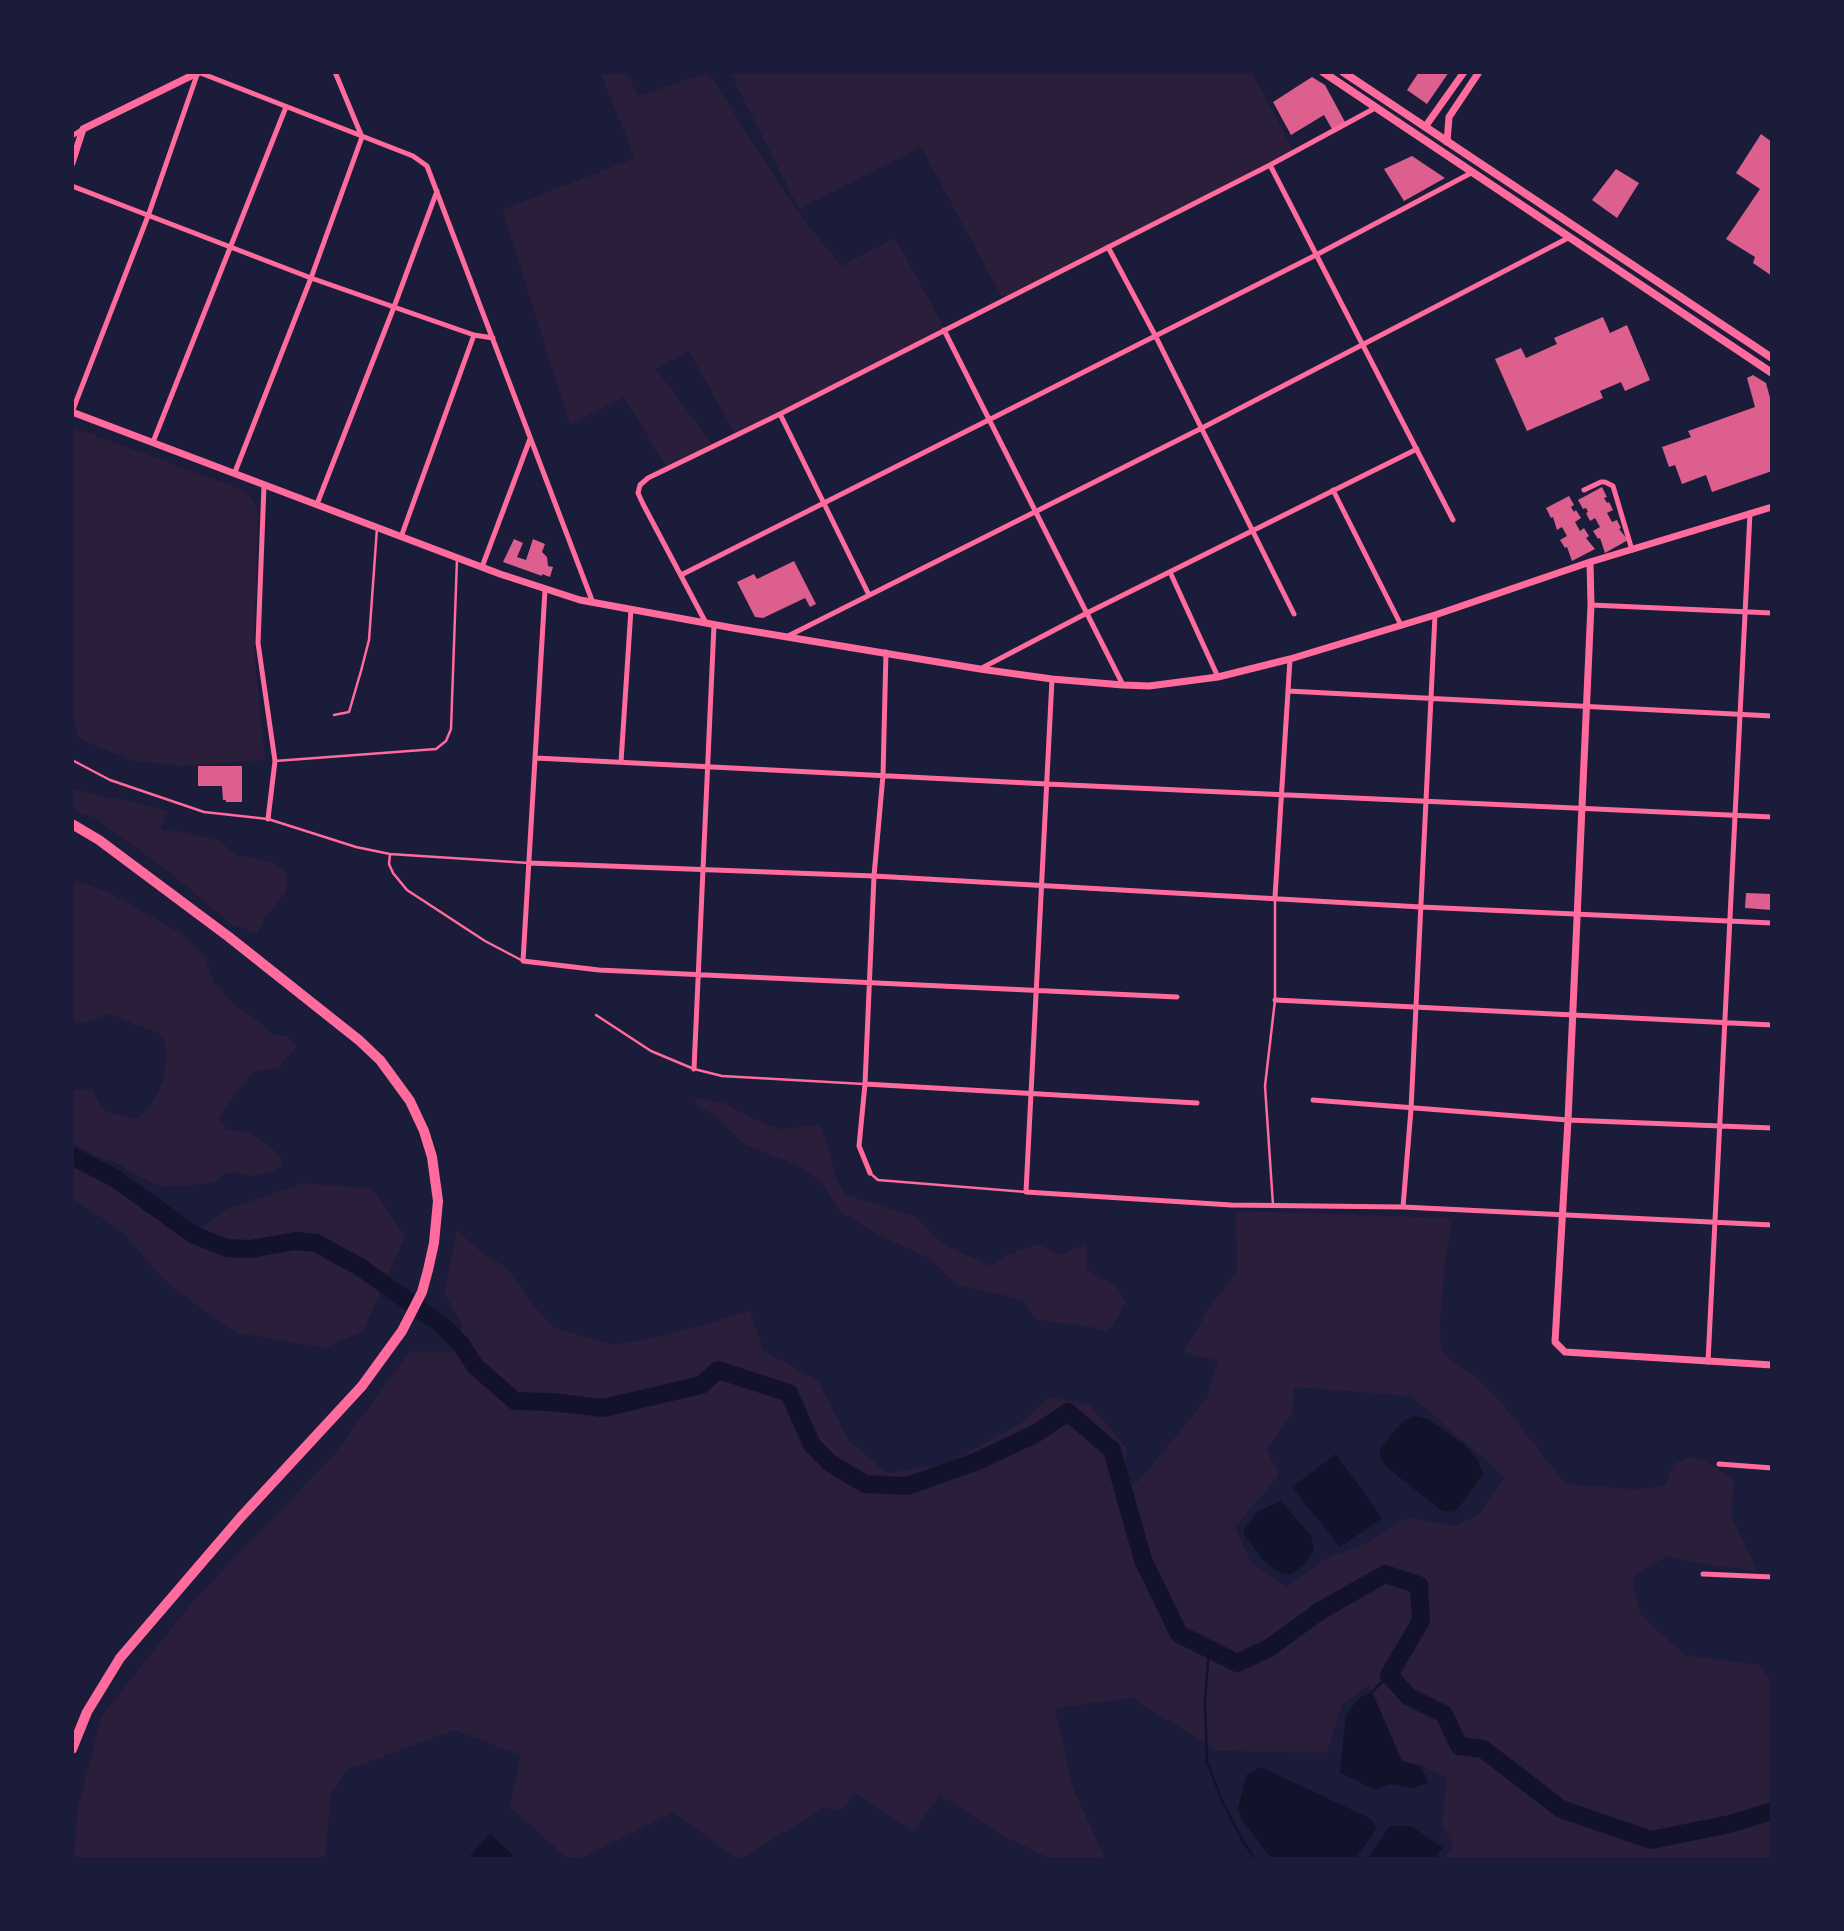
<!DOCTYPE html>
<html>
<head>
<meta charset="utf-8">
<style>
	body { margin:0 }
	#map { position:relative; width:1844px; height:1931px; overflow:hidden; background:#1b1b3a; font-family:Montserrat,sans-serif }
	canvas { display:block }
	.frame { position:absolute; inset:0; border:74px solid #1b1b3a; pointer-events:none }
</style>
</head>
<body>
<div id="map">
<canvas width="1844" height="1931"></canvas>
<div class="frame"></div>
</div>
<script>
const g = document.querySelector('canvas').getContext('2d');
g.lineJoin = 'round';
function paint(path, color) {
  g.fillStyle = color;
  g.fill(path, 'evenodd');
}
function toPath(rows) {
  const path = new Path2D();
  for (const r of rows) {
    path.moveTo(r[0], r[1]);
    for (let i = 2; i < r.length; i += 2) path.lineTo(r[i], r[i + 1]);
  }
  return path;
}
function strokePath(path, color, width, dash) {
  g.strokeStyle = color;
  g.lineWidth = width;
  g.lineCap = dash ? 'butt' : 'round';
  g.setLineDash(dash || []);
  g.stroke(path);
}
paint(toPath([
	[600,72,626,72,639,96,708,72,796,210,841,266,895,238,944,327,735,434,689,351,656,369,712,444,667,468,624,397,570,424,502,210,635,158],
	[730,72,1252,72,1293,150,1003,299,921,147,799,209],
	[72,427,246,491,258,510,254,650,265,760,180,766,130,760,78,738,72,713],
	[72,788,97,796,137,802,168,812,160,830,185,832,220,841,236,855,269,861,287,873,286,892,265,918,257,933,232,925,168,871,95,818,72,809],
	[72,879,110,893,182,934,205,957,214,982,232,1002,275,1035,288,1036,296,1047,278,1068,253,1072,224,1109,219,1120,227,1131,240,1131,252,1134,275,1151,284,1164,274,1171,262,1174,249,1176,236,1172,224,1174,213,1182,189,1186,162,1187,128,1171,119,1164,95,1156,72,1142,72,1089,93,1091,102,1108,110,1113,138,1119,150,1107,163,1082,167,1055,164,1038,157,1032,140,1027,117,1016,108,1014,83,1023,72,1023],
	[695,1098,725,1103,749,1117,779,1129,821,1125,837,1180,846,1195,916,1217,932,1235,953,1249,991,1266,1005,1256,1037,1244,1061,1255,1087,1243,1086,1269,1117,1287,1126,1303,1108,1332,1091,1327,1037,1320,1023,1300,956,1284,929,1258,883,1237,839,1211,821,1181,792,1163,744,1144,713,1114,697,1106],
	[72,1156,116,1179,194,1235,225,1210,303,1183,373,1189,405,1237,363,1331,325,1348,238,1333,172,1288,119,1229,72,1198],
	[1236,1211,1452,1218,1445,1263,1440,1321,1441,1348,1453,1362,1476,1377,1502,1403,1565,1484,1633,1489,1665,1486,1674,1464,1690,1457,1708,1461,1734,1480,1731,1516,1758,1571,1710,1565,1667,1556,1632,1578,1640,1614,1685,1655,1760,1665,1772,1682,1772,1859,1443,1859,1452,1848,1452,1844,1442,1823,1447,1778,1421,1766,1402,1762,1369,1685,1342,1705,1327,1753,1218,1751,1132,1698,1055,1708,1072,1786,1105,1859,1051,1859,1000,1834,940,1795,914,1831,854,1792,842,1810,824,1808,740,1859,737,1859,674,1812,579,1859,568,1859,510,1807,521,1755,454,1730,347,1770,331,1792,325,1859,74,1859,77,1812,101,1717,196,1598,333,1456,410,1351,455,1352,463,1326,444,1293,457,1230,480,1251,507,1268,531,1303,555,1328,613,1345,668,1335,750,1311,763,1350,818,1381,849,1441,887,1473,946,1464,1020,1424,1050,1397,1090,1405,1127,1449,1123,1487,1139,1481,1207,1398,1218,1361,1184,1352,1208,1310,1237,1270],
	[1294,1387,1411,1396,1505,1477,1481,1512,1457,1526,1407,1518,1362,1545,1323,1560,1286,1588,1251,1562,1235,1527,1279,1475,1266,1449,1293,1412]
]), '#2a1e3b');
paint(toPath([
	[1415,1416,1428,1419,1465,1445,1478,1461,1483,1475,1457,1510,1450,1512,1441,1510,1384,1465,1380,1456,1381,1448,1403,1421],
	[1336,1454,1382,1518,1340,1547,1292,1487],
	[1281,1501,1311,1536,1314,1550,1305,1563,1290,1575,1281,1573,1263,1560,1245,1536,1244,1529,1259,1511],
	[1372,1692,1402,1761,1421,1766,1428,1783,1411,1788,1391,1784,1374,1789,1340,1773,1346,1715,1359,1698],
	[1261,1767,1371,1819,1376,1829,1355,1859,1272,1859,1242,1820,1238,1808,1247,1774],
	[1390,1826,1411,1826,1443,1848,1435,1859,1367,1859],
	[490,1834,517,1859,467,1859]
]), '#12122b');
strokePath(toPath([
	[1209,1649,1205,1701,1207,1762,1223,1803,1243,1841,1255,1859],
	[1372,1692,1389,1675]
]), '#12122b', 2.5);
strokePath(toPath([
	[72,1156,116,1179,194,1235,227,1248,250,1249,296,1241,316,1243,360,1267,443,1326,461,1344,475,1366,515,1401,551,1402,603,1408,701,1385,718,1370,789,1393,812,1445,830,1463,865,1484,907,1486,975,1462,1035,1434,1068,1412,1112,1450,1143,1560,1179,1634,1237,1663,1269,1648,1320,1611,1385,1574,1419,1585,1421,1621,1389,1675,1409,1697,1444,1714,1459,1746,1483,1749,1561,1809,1651,1840,1730,1824,1772,1811]
]), '#12122b', 18);
paint(toPath([
	[1419,72,1449,72,1427,104,1407,90],
	[1312,77,1325,85,1345,122,1332,129,1324,115,1291,135,1273,102],
	[1761,134,1772,142,1772,276,1753,263,1755,257,1726,239,1760,189,1736,173],
	[1412,156,1445,178,1404,201,1384,169],
	[1616,169,1639,183,1617,218,1592,200],
	[1603,317,1610,333,1627,325,1650,380,1625,391,1621,382,1600,391,1603,398,1527,431,1495,359,1521,348,1526,358,1557,344,1554,338],
	[1753,375,1766,383,1772,405,1772,471,1712,492,1706,475,1682,484,1675,465,1669,467,1662,447,1691,437,1688,431,1755,407,1747,378],
	[1602,487,1607,497,1604,498,1607,503,1609,502,1613,510,1607,513,1612,522,1617,520,1621,528,1619,529,1628,540,1605,553,1600,538,1598,539,1593,531,1600,527,1595,518,1590,521,1586,513,1588,512,1586,508,1583,509,1578,500],
	[1569,496,1574,505,1571,507,1574,512,1576,510,1581,518,1575,522,1580,531,1584,528,1589,536,1586,538,1595,549,1572,561,1567,547,1565,548,1560,540,1567,536,1562,527,1557,530,1553,517,1551,518,1546,508],
	[514,539,523,543,517,557,526,560,533,539,545,544,542,552,547,557,548,566,553,567,550,577,542,574,542,576,503,562],
	[794,561,816,604,810,607,805,598,763,618,755,617,737,582,754,574,757,579],
	[198,766,242,766,242,802,226,802,226,800,223,800,222,786,198,786],
	[1746,893,1772,894,1772,910,1745,908]
]), '#dd5f8e');
strokePath(toPath([
	[334,715,349,712,361,671,369,640,377,528],
	[72,760,110,780,204,812,268,819,356,847,390,854,529,863],
	[275,761,436,749,446,741,451,729,457,559],
	[390,854,389,864,393,873,407,890,485,941,523,961],
	[596,1015,651,1051,694,1069,722,1076,864,1084],
	[871,1174,878,1180,1026,1192],
	[1273,1205,1265,1086,1275,1000,1275,901]
]), '#ff6b9d', 2.5);
strokePath(toPath([
	[72,136,83,129],
	[1270,165,1453,520],
	[72,186,311,278,474,335,493,338],
	[1108,247,1156,337,1294,614],
	[944,330,1123,685],
	[72,412,148,216,198,72,413,156,427,166,593,603],
	[780,414,869,595],
	[153,442,286,107],
	[235,472,311,278,362,137,335,72],
	[264,485,258,643,275,761,268,819],
	[1333,490,1401,625],
	[1584,490,1601,482,1605,482,1613,486,1632,550],
	[317,504,394,307,437,191],
	[401,537,474,335],
	[482,567,530,439],
	[1170,572,1218,677],
	[681,575,1316,255,1473,172],
	[545,590,523,961,599,970,1177,997],
	[1591,605,1772,613],
	[706,623,643,504,638,493,640,485,648,478,780,414,1270,165,1377,107],
	[788,636,1202,428,1570,237],
	[980,669,1087,613,1417,449],
	[1052,679,1026,1192,1231,1205,1403,1207,1772,1225],
	[1288,691,1772,716],
	[536,758,1047,784,1772,817],
	[621,762,631,609],
	[529,863,874,876,1421,907,1772,923],
	[1275,897,1290,659],
	[1275,1000,1772,1025],
	[694,1069,714,625],
	[865,1084,1197,1103],
	[1313,1100,1568,1120,1772,1128],
	[870,1173,859,1146,865,1084,874,876,883,775,886,652],
	[1403,1207,1411,1109,1435,615],
	[1708,1362,1750,513],
	[1719,1464,1772,1468],
	[1703,1574,1772,1577]
]), '#ff6b9d', 5);
strokePath(toPath([
	[1425,127,1464,72],
	[1447,142,1449,117,1479,72],
	[72,163,83,129,199,72],
	[72,412,500,574,580,600,733,628,980,669,1052,679,1123,685,1149,686,1218,677,1290,659,1435,615,1590,562,1772,507],
	[1590,562,1591,605,1568,1120,1555,1342,1565,1352,1772,1365]
]), '#ff6b9d', 7);
strokePath(toPath([
	[1323,72,1772,373],
	[1343,72,1772,358]
]), '#ff6b9d', 8);
strokePath(toPath([
	[72,824,99,840,229,937,360,1041,380,1060,410,1101,424,1131,432,1157,438,1201,434,1243,428,1270,422,1292,402,1331,362,1386,240,1518,120,1658,87,1712,72,1749]
]), '#ff6b9d', 10);
</script>
</body>
</html>
